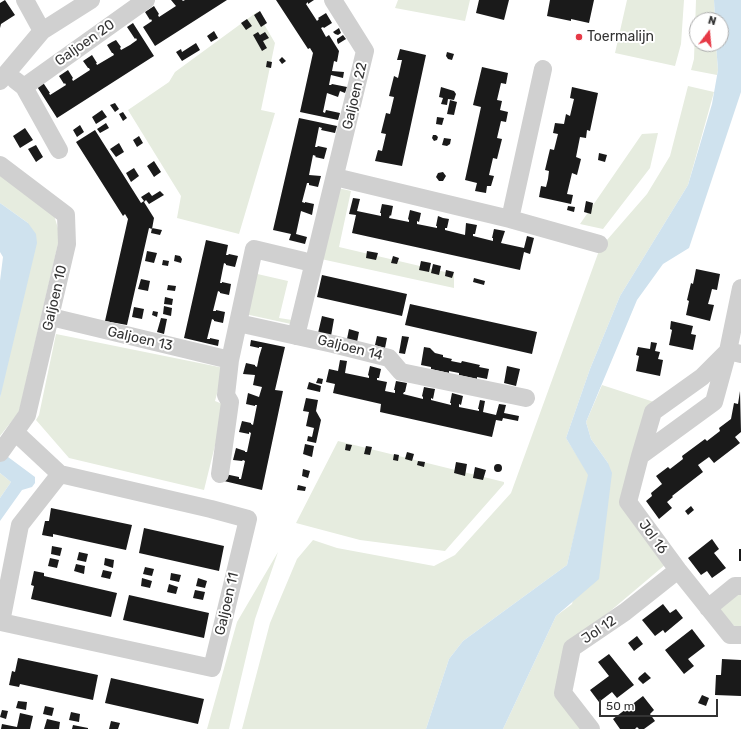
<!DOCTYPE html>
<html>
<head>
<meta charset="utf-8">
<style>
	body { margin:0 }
	#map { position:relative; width:741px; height:729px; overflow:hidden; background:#fff; font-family:Rubik,sans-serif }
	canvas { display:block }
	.north { position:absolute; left:689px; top:12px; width:40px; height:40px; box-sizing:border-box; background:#fff; border:1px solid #adadad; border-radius:50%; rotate:16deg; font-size:11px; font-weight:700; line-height:16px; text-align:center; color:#333 }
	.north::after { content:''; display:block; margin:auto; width:14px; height:18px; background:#e63946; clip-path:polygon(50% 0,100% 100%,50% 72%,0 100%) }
	.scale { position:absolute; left:599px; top:699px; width:119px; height:18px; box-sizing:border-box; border:2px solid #333; border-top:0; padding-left:5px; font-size:12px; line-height:14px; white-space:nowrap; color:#333; -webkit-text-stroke:3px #fff; paint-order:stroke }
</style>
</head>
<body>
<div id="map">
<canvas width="741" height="729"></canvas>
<div class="north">N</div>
<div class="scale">50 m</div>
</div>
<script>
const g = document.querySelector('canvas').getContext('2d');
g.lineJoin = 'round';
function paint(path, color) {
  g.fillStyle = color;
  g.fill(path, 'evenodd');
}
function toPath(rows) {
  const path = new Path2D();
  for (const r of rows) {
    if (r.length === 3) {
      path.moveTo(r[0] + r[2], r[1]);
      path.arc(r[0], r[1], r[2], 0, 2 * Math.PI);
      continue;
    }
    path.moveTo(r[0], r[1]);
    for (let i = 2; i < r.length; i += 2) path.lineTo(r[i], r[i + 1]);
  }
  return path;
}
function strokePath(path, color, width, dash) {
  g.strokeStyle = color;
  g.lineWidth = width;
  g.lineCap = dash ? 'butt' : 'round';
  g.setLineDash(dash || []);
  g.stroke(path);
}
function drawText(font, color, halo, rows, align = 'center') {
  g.font = font + ' Rubik,sans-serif';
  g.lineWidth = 4;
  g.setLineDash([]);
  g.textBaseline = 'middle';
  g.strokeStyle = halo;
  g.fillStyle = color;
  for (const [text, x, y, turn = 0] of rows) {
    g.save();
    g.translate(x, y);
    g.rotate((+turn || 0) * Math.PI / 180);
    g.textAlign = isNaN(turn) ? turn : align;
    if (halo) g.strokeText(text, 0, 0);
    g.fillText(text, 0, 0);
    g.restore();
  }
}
paint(toPath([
	[398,0,470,0,465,21,395,8],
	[627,0,684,0,681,44,675,66,615,53],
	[696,0,714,0,715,20,697,20,697,44,716,44,718,70,717,75,691,70,694,59],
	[257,12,275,43,261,110,275,113,239,234,177,218,181,196,128,110,169,82,175,72],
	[688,86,714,92,688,185,620,296,590,369,566,438,589,475,567,565,463,641,449,659,426,729,242,729,270,623,297,559,313,540,337,548,434,566,455,555,511,493,600,248,647,194,670,156],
	[658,133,650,168,603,229,580,224,642,134],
	[0,174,53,212,60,235,19,412,0,436,0,398,28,223,0,203],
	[338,188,351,191,339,247,454,274,454,288,321,259],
	[253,273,288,281,279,318,292,320,291,324,245,314],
	[56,334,224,368,215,401,225,405,204,490,69,458,36,420,39,415],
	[602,385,654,402,624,508,666,564,570,645,557,694,584,729,503,729,556,616,572,604,608,463,591,439,586,422],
	[338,441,504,482,504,484,445,551,360,540,296,523],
	[0,473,11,482,0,498],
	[278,552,255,619,229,729,207,729,237,622],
	[741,590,741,633,718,609]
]), '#e6ecdf');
paint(toPath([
	[714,0,741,0,741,92,689,248,663,264,637,300,586,422,591,439,608,463,612,473,599,579,556,616,503,729,426,729,449,659,463,641,567,565,588,475,566,438,590,369,620,296,688,185,712,104,718,70,716,44,721,44,721,20,715,20],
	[0,203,28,223,36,234,37,243,0,398,0,281,3,257,0,252],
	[0,451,35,477,35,483,32,487,22,490,0,521,0,498,11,482,0,473]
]), '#cfe2ee');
paint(toPath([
	[5,0,15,15,1,24,0,28,0,3],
	[171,0,182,0,183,1,185,0,227,0,155,46,143,27,152,21,151,19,150,20,145,12,154,6,159,14,158,15,159,17,176,6],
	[276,0,314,0,308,4,308,2,306,4,317,21,319,19,318,18,326,13,332,23,324,28,323,27,321,28,326,37,329,35,339,51,337,62,334,61,332,71,344,72,343,78,331,75,329,85,331,85,332,84,347,87,345,93,340,91,338,97,327,93,323,112,325,113,326,110,340,113,338,120,300,112,313,53,310,48,308,49],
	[479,0,509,0,504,20,476,13],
	[550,0,594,0,589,23,571,19,571,21,547,16],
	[260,11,267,23,261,27,254,15],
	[247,19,252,26,246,30,241,23],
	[133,23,154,56,57,118,36,85,42,81,50,93,49,93,50,95,66,85,65,83,64,84,59,76,68,70,73,78,72,79,73,81,90,70,89,68,88,68,83,61,92,55,97,63,96,63,97,65,114,55,113,53,112,53,107,45,112,42,116,40,121,47,120,48,121,50,130,45,137,40,136,38,135,39,127,27],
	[339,28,341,33,338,35,335,34,333,32],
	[214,31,218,38,211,42,207,36],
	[258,32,260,35,265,32,269,38,263,41,267,48,262,51,253,35],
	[343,35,346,39,338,44,337,41,337,39],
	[196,43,200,50,182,61,176,52,181,49,182,52],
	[400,49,426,55,402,166,375,161,378,150,382,151,386,134,381,133,386,113,390,114,394,97,389,96,394,76,398,78,402,60,397,60],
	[447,52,454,54,452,60,448,59,446,56],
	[282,57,286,61,282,64,279,60],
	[267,61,272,62,271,68,266,67],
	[482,67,508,73,506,84,501,83,497,100,502,101,500,110,508,112,506,122,501,121,497,138,502,139,497,159,493,158,489,175,494,176,491,186,487,186,486,193,475,191,477,183,465,180,481,107,473,105],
	[441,87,454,91,456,94,454,100,448,99,447,105,441,104,443,98,439,97],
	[572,87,598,93,590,131,587,130,586,138,580,137,576,157,581,159,577,175,572,173,567,194,573,195,571,204,539,197,541,186,546,187,548,179,549,171,545,170,550,149,554,150,558,134,553,133,555,123,564,124,566,114,570,116,574,99,570,98],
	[450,100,457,102,454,115,447,114],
	[115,103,119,109,115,112,110,105],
	[102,110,107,117,96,124,92,117],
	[123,112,127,118,123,121,119,114],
	[437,117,444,118,442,125,436,124],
	[299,118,337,126,335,133,321,130,322,128,319,127,315,147,317,147,318,146,327,148,324,159,315,157,316,156,313,155,309,175,321,176,318,187,309,185,309,183,307,183,302,202,305,203,305,202,314,204,312,215,301,211,296,234,307,237,305,244,289,240,291,234,273,230],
	[106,123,109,128,100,133,97,129],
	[80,125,84,132,77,137,73,130],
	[25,128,33,140,20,148,13,136],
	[95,130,141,203,144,201,141,197,149,192,152,196,160,191,164,195,149,204,146,200,144,202,154,218,152,229,149,228,127,325,105,321,128,219,125,214,123,216,76,142],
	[433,135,436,135,438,137,437,140,434,141,432,138],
	[139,136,143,143,137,147,133,140],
	[444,138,451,139,450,144,447,146,442,145],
	[119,143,124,152,116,157,110,149],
	[36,145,43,157,36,162,28,149],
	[599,153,607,155,605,162,598,160],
	[154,161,161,172,154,177,147,166],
	[134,168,139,176,131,182,126,173],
	[443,172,446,176,443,181,439,181,436,177,438,173],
	[353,198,360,199,357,211,381,216,381,213,380,213,382,204,388,205,393,206,391,216,390,215,389,218,409,222,409,220,408,219,410,210,421,213,419,222,417,221,417,224,437,228,437,226,436,226,438,216,443,218,449,219,447,228,445,228,445,230,465,235,466,223,477,225,475,234,473,234,473,236,493,241,493,238,492,238,494,229,505,231,501,243,524,248,527,236,534,238,530,254,524,252,520,270,352,233,356,215,349,214],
	[586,201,593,203,591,214,584,212],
	[568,206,575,207,574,212,567,210],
	[152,228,162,230,160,235,151,233],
	[206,240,228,245,226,255,228,255,229,254,238,256,235,267,226,265,226,264,224,263,220,283,222,283,222,282,231,284,230,290,229,295,220,293,220,292,218,291,213,311,216,311,216,310,225,312,223,323,214,321,214,320,212,319,207,339,210,339,210,338,219,340,218,346,184,338],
	[147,251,157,253,154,263,145,261],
	[367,251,378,253,376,260,366,258],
	[175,255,180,256,182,259,181,263,174,261],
	[393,256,399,258,397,264,391,263],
	[163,260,169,261,168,266,162,265],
	[421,261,431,263,429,272,419,270],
	[433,264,441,266,439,275,431,273],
	[696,269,720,274,717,290,712,289,710,297,708,304,714,305,710,321,686,315,689,301,687,300,691,283,693,284],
	[446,270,454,272,452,278,445,276],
	[322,275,407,294,402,316,317,297],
	[474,278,485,281,484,285,473,282],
	[141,279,150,281,148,291,138,289],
	[168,285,176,286,175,291,167,290],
	[165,297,173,299,172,305,164,304],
	[410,304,537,332,532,354,405,325],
	[164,306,172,308,171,316,163,314],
	[134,307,144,309,142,319,132,317],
	[153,311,158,312,157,317,152,315],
	[322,316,334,319,331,336,318,333],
	[161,318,167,319,164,334,157,332],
	[671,321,693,326,691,334,696,335,693,350,669,345,672,330,670,329],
	[349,329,359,332,357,342,347,339],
	[377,336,387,338,385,348,375,345],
	[402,336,409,337,405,354,399,353],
	[251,340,285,347,275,390,283,391,262,490,224,481,225,474,239,477,239,479,241,479,245,461,243,460,242,461,233,460,236,448,245,451,245,452,247,452,251,433,249,432,249,434,239,432,242,421,251,423,251,424,253,425,257,405,255,405,255,406,246,404,248,393,259,397,262,387,253,385,255,375,243,374,246,363,255,365,255,366,257,367,259,357,262,347,259,347,259,348,250,346],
	[651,342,657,343,655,351,660,352,658,359,663,360,660,376,636,371,639,356,636,355,638,347,650,349],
	[424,347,430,348,435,353,443,355,443,357,452,359,451,361,461,363,462,361,480,365,479,367,489,369,487,379,477,377,477,379,459,375,459,373,449,371,449,373,431,369,431,367,421,365],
	[340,360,347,361,345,373,369,378,369,376,368,375,370,366,381,369,379,378,377,378,377,380,387,382,385,391,395,393,395,390,394,390,396,381,407,383,405,392,404,392,403,394,423,399,423,397,422,396,424,387,429,388,435,389,433,399,431,398,431,400,451,405,451,403,450,403,452,393,463,396,461,405,459,404,459,407,479,411,479,409,478,409,480,400,485,401,483,412,496,415,499,404,506,405,504,413,519,416,518,421,503,418,502,421,496,420,492,437,380,412,381,404,333,393,335,384,326,382,329,369,338,371],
	[507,366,520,369,516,386,504,383],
	[318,378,323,379,322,384,316,383],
	[309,382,321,386,320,392,307,389],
	[740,391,741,432,735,437,740,443,714,463,709,457,698,465,703,472,672,496,673,497,667,502,672,508,659,519,646,501,652,496,651,493,662,484,656,476,668,467,670,469,683,459,682,456,705,439,707,441,720,431,719,428,731,419,734,403,738,404],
	[306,398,318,400,316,411,321,420,316,443,307,441,308,436,312,437,314,428,306,426,309,412,303,411],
	[305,444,314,446,312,457,303,454],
	[346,444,352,445,350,451,345,450],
	[366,446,372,447,370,455,364,454],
	[407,452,414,454,412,461,405,459],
	[394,454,399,455,398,461,393,460],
	[418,461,425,462,424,467,417,465],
	[456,462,467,464,465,476,454,473],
	[498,468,4],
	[475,467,486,470,483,480,473,478],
	[303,469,310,471,308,478,302,476],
	[298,485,306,487,305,491,297,490],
	[691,506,694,510,688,515,685,511],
	[51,508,132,525,126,550,53,534,53,537,42,535,45,521,49,521],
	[144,528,224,546,219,571,139,553],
	[712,539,719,549,714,553,726,568,712,578,707,571,701,575,688,558],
	[52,546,62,548,60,556,51,554],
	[739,549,741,549,741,561,739,561],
	[79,552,88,554,86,562,77,560],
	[50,558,59,560,57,568,48,566],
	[105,558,114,560,113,568,104,565],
	[76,564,85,566,84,574,74,571],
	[145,567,154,569,152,576,143,574],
	[103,570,112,572,110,579,101,577],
	[34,571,44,573,44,576,117,593,111,617,31,599,34,586,31,585],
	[171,573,181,575,179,582,170,580],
	[142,578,152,581,150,588,141,586],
	[198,578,207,581,205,588,196,586],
	[169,584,178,587,176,594,167,592],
	[195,590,205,592,203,600,193,598],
	[129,595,209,613,204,638,123,620],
	[663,604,670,613,676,609,683,618,665,633,663,630,655,636,642,620],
	[692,629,705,646,688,659,694,666,684,674,665,650],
	[637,636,643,644,634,651,628,643],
	[609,654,634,685,617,698,612,692,599,702,590,690,609,676,598,662],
	[18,658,98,675,93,700,20,684,19,687,9,685,12,671,15,672],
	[722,659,741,660,741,696,715,695,716,675,721,675],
	[645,672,651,678,643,684,638,679,639,677],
	[111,678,204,699,198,724,105,703],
	[702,695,709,698,706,706,698,703],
	[643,696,654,710,650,714,655,721,644,729,639,729,637,727,635,729,620,729,613,719],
	[18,701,27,702,26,710,16,708],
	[45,706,54,708,52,716,43,714],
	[2,710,8,711,6,719,0,717],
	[71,712,80,714,79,722,69,720],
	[20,713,33,716,30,729,1,729,2,724,17,727],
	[47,719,60,722,59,729,44,729],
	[111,721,120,723,118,729,109,729],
	[73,725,88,728,88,729,72,729]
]), '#1a1a1a');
strokePath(toPath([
	[25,0,42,31],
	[15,80,24,87,59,150],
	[0,81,42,31,91,0],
	[24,87,146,0],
	[0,165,66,215,67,244,27,415,0,453],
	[335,177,510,219,599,244],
	[510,219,543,69],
	[741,288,728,351,714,402,640,456,628,502,678,570,730,635,741,635],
	[51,317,230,360],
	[238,323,333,344,389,358,401,372,526,398],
	[296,336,365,51,333,0],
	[15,432,60,474,211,509,248,519,212,668,1,622,20,525,60,474],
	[640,456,653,412,702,377,728,351,741,354],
	[220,474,230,402,226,395,230,360,254,249,304,261],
	[708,608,735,586,741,586],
	[591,729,563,693,572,648,625,612,678,570]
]), '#d0d0d0', 18);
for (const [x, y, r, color] of [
	[579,37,4,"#e63946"]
]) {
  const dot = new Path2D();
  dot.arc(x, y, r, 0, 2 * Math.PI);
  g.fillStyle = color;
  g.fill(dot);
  strokePath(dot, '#fff', 1.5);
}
drawText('14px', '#333', '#fff', [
	["Toermalijn",587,37]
], 'left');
drawText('14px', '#333', '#fff', [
	["Galjoen 20",85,43,-35],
	["Galjoen 22",355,96,-77],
	["Galjoen 10",55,298,-77],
	["Galjoen 13",140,339,13],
	["Galjoen 14",350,348,14],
	["Jol 16",653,537,54],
	["Galjoen 11",227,604,-77],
	["Jol 12",599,630,-34]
]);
</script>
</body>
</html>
